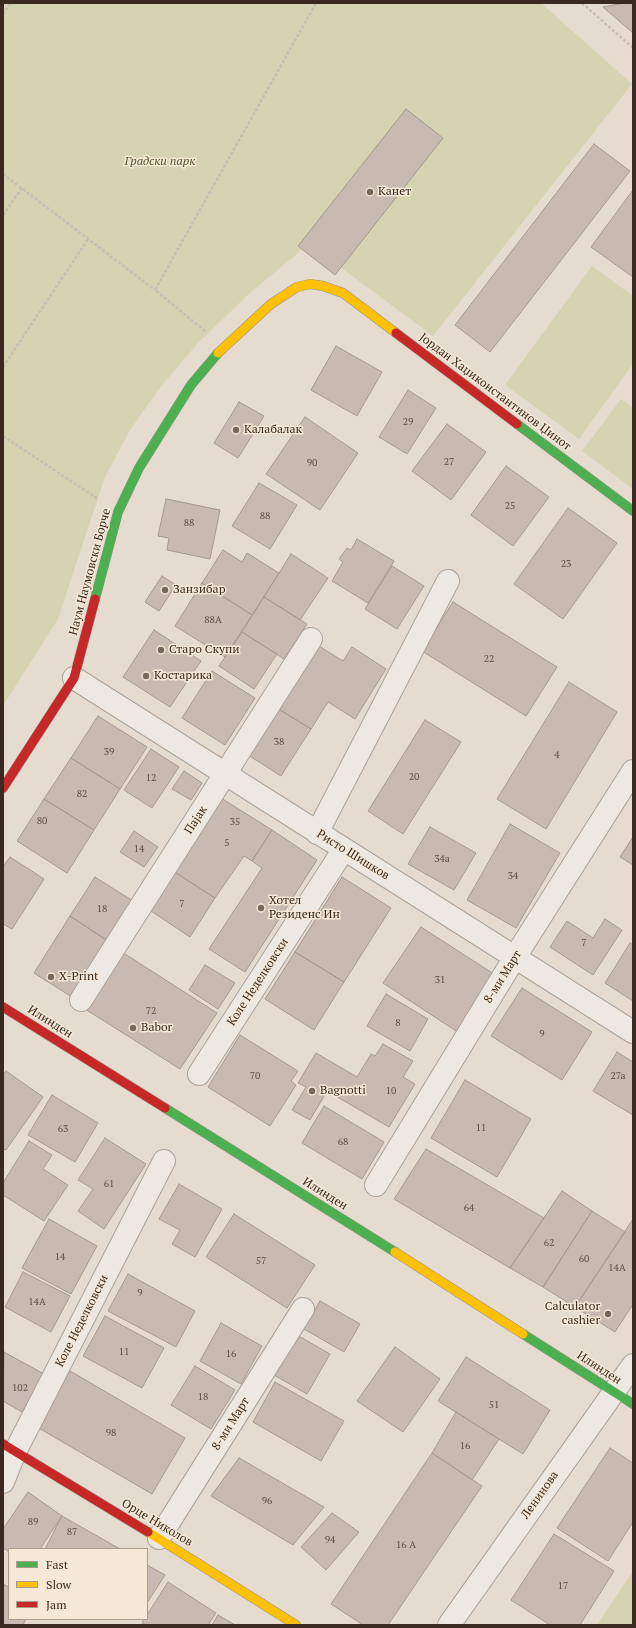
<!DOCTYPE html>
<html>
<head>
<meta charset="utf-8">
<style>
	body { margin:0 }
	#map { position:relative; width:636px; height:1628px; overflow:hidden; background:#e5dccf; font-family:"PT Serif",serif }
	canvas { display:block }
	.frame { position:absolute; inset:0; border:4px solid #392920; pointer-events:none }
	.legend { position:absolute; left:8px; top:1548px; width:140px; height:72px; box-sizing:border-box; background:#f5e8d6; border:1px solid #aa9c8d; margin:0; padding:5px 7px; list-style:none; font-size:12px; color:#392920 }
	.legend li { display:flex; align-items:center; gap:8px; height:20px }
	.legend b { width:20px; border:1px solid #aa9c8d }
</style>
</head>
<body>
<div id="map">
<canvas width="636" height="1628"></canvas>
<div class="frame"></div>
<ul class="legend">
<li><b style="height:5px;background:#4caf50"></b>Fast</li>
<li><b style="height:5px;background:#ffc107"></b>Slow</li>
<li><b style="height:5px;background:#c62828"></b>Jam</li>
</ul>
</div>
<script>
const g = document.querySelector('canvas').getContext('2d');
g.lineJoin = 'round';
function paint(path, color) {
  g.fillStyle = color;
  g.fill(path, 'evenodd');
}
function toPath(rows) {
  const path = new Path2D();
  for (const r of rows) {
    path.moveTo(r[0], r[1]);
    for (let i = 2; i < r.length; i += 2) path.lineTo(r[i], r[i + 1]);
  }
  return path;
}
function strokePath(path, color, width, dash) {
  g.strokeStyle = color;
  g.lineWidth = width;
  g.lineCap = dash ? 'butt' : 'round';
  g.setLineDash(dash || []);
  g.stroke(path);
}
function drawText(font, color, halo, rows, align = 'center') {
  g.font = font + ' "PT Serif",serif';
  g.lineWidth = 3;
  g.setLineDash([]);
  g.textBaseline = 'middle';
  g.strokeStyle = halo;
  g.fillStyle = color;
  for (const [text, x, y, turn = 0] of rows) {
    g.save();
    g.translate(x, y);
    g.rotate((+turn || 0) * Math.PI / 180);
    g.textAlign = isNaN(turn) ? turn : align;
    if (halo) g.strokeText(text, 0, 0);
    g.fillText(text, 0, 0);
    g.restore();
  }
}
paint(toPath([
	[3,3,541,3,632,84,433,336,309,244,251,292,199,342,162,385,130,430,105,477,58,619,3,706],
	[592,266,633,296,633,364,579,439,505,385],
	[621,399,633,408,633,489,582,451],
	[633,1571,633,1625,597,1625]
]), '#d6d3b2');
const building = toPath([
	[624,3,633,3,633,33,603,7,624,3],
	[406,109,443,138,335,275,298,246,406,109],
	[594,144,630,171,490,352,455,325,594,144],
	[633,190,633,277,591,247,633,190],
	[336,346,382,372,357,416,311,390,336,346],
	[408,390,436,408,407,454,379,437,408,390],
	[239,402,264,416,238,458,214,443,239,402],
	[305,417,358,453,320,510,266,474,305,417],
	[447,424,486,452,451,500,412,471,447,424],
	[506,466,549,497,513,546,471,515,506,466],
	[259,483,297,505,270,549,232,526,259,483],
	[166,499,220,510,210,559,167,550,169,538,158,536,166,499],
	[568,508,617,543,563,619,514,584,568,508],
	[357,539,394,561,368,603,332,581,343,562,339,559,347,548,351,550,357,539],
	[223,550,242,562,247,553,279,573,252,615,202,583,223,550],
	[291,554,328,578,300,620,264,597,291,554],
	[392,566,424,586,397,629,365,609,392,566],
	[162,576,176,585,159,611,145,602,162,576],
	[202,583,252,615,225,657,175,626,202,583],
	[264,597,307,624,284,659,242,632,264,597],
	[453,602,557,667,526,716,422,651,453,602],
	[154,630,201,661,170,707,123,677,154,630],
	[242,632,277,654,254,689,219,666,242,632],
	[317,645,343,661,352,647,386,669,355,719,328,702,311,729,277,708,317,645],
	[212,671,255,698,225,745,182,718,212,671],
	[569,682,617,712,546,829,497,799,569,682],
	[277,708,311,729,281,776,248,755,277,708],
	[98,716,147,747,120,789,71,758,98,716],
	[425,720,461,742,403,834,368,811,425,720],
	[151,749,179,767,152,808,124,790,151,749],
	[71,758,120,789,94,830,44,799,71,758],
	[184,771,202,783,191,800,172,789,184,771],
	[221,798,272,830,252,861,244,856,215,898,173,871,221,798],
	[44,799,94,830,67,873,17,841,44,799],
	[510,824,560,853,516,928,467,900,510,824],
	[430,827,476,853,454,890,408,864,430,827],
	[272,830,317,860,245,972,209,949,262,868,252,861,272,830],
	[134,831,158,847,144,867,120,852,134,831],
	[633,837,633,865,620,857,633,837],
	[10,857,44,879,12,929,3,924,3,867,10,857],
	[173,871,215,898,190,937,148,909,173,871],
	[95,877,133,901,108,941,70,916,95,877],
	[342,877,391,908,344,982,295,952,342,877],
	[70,916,108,941,72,997,34,973,70,916],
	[605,919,622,930,593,975,550,947,567,921,593,938,605,919],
	[421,927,497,976,459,1033,383,983,421,927],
	[630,943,633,945,633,1001,605,983,630,943],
	[122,952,217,1013,180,1069,85,1009,122,952],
	[295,952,344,982,314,1030,265,999,295,952],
	[205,965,235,983,218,1009,189,990,205,965],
	[522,988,592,1032,562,1080,491,1036,522,988],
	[386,994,428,1019,410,1051,367,1026,386,994],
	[240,1035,298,1071,291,1081,296,1085,270,1126,208,1087,240,1035],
	[383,1044,413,1061,403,1077,415,1084,389,1127,327,1091,310,1120,292,1110,306,1087,298,1083,316,1053,357,1077,371,1054,375,1056,383,1044],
	[617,1052,633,1062,633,1115,593,1091,617,1052],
	[6,1071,43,1097,6,1150,3,1149,3,1075,6,1071],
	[465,1080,531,1119,497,1177,431,1138,465,1080],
	[52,1095,98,1123,75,1162,28,1135,52,1095],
	[324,1106,384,1142,362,1179,302,1143,324,1106],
	[105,1138,146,1164,104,1229,78,1211,93,1189,78,1180,105,1138],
	[29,1141,52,1155,43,1169,68,1185,44,1221,3,1195,3,1183,29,1141],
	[426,1149,544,1218,510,1268,394,1199,426,1149],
	[179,1184,222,1209,195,1257,172,1244,180,1230,159,1219,179,1184],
	[562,1191,592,1211,543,1287,510,1268,562,1191],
	[592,1211,625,1232,575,1307,543,1287,592,1211],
	[234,1214,315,1265,287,1308,206,1257,234,1214],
	[49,1219,97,1246,71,1294,22,1268,49,1219],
	[633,1219,633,1304,615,1332,575,1307,633,1219],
	[23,1272,70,1296,51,1332,5,1307,23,1272],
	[128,1274,195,1311,176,1347,108,1311,128,1274],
	[320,1301,360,1324,344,1352,304,1329,320,1301],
	[105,1316,164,1348,142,1388,83,1356,105,1316],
	[221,1323,262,1346,241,1384,200,1361,221,1323],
	[297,1335,330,1354,307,1394,274,1375,297,1335],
	[395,1347,440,1379,403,1432,357,1401,395,1347],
	[4,1352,44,1374,22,1412,3,1401,4,1352],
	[466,1357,550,1410,523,1454,438,1401,466,1357],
	[195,1366,235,1390,211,1429,171,1405,195,1366],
	[70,1371,185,1438,152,1494,37,1427,70,1371],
	[275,1382,344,1421,321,1461,253,1422,275,1382],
	[456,1412,499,1439,472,1480,432,1453,456,1412],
	[610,1448,633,1463,633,1522,608,1561,557,1528,610,1448],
	[432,1453,482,1486,388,1625,363,1625,331,1604,432,1453],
	[239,1458,324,1507,293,1545,211,1496,239,1458],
	[28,1492,62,1516,40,1549,9,1549,9,1552,3,1548,3,1529,28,1492],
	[332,1513,359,1532,326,1570,301,1547,332,1513],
	[62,1516,120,1549,45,1549,62,1516],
	[554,1534,614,1571,580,1625,550,1625,511,1600,554,1534],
	[147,1565,165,1575,147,1603,147,1565],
	[168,1582,216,1613,208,1625,146,1625,142,1623,144,1619,147,1619,147,1615,168,1582],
	[3,1584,9,1587,9,1619,26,1619,23,1625,3,1625,3,1584],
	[218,1615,235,1625,212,1625,218,1615]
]);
paint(building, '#c8bab0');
strokePath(building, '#a5988e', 1);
const street = toPath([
	[74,678,633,1032],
	[317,833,448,581],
	[81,1000,311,639],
	[199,1074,344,849],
	[376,1185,515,957,633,771],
	[3,1482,15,1452,164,1161],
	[159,1538,303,1309],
	[449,1625,633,1365]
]);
const fast = toPath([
	[517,424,633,511],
	[95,599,118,512,139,468,191,385,218,353],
	[165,1108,395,1252],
	[523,1334,633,1404]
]);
const slow = toPath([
	[218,353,271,304,297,287,310,284,323,286,343,293,396,333],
	[395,1252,523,1334],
	[148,1532,296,1625]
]);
const jam = toPath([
	[396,333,517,424],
	[3,788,74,678,95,599],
	[3,1007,165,1108],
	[3,1444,148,1532]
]);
strokePath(street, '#aaa198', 24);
strokePath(fast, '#9a9188', 10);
strokePath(slow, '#9a9188', 10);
strokePath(jam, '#9a9188', 10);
strokePath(toPath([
	[582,3,633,48],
	[3,14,11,3],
	[3,174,155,290],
	[3,215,22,188],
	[205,331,155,290,316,3],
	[3,367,88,239],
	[3,436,98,499]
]), '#c6bfb7', 2.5, [3, 2]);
strokePath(street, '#ede8e1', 22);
strokePath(fast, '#4caf50', 9);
strokePath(slow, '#ffc107', 9);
strokePath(jam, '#c62828', 9);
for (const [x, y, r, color] of [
	[370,192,4,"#75685d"],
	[236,430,4,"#75685d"],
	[165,590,4,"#75685d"],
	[161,650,4,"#75685d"],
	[146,676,4,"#75685d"],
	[261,908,4,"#75685d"],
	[51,977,4,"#75685d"],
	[133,1028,4,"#75685d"],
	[312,1091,4,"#75685d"],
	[608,1314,4,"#75685d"]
]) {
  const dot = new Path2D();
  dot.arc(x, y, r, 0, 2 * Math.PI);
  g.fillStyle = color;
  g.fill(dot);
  strokePath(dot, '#f5e8d6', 1.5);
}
drawText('10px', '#5d4d44', null, [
	["29",408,422],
	["27",449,462],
	["90",312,463],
	["25",510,506],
	["88",265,516],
	["88",189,523],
	["23",566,564],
	["88A",213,620],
	["22",489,659],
	["38",279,742],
	["39",109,752],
	["4",557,755],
	["20",414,777],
	["12",151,778],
	["82",82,794],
	["80",42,821],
	["35",235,822],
	["5",227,843],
	["14",139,849],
	["34a",442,859],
	["34",513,876],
	["7",182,904],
	["18",102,909],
	["7",584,943],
	["31",440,980],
	["72",151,1011],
	["8",398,1023],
	["9",542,1034],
	["70",255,1076],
	["27a",618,1076],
	["10",391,1091],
	["11",481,1128],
	["63",63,1129],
	["68",343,1142],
	["61",109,1184],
	["64",469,1208],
	["62",549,1243],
	["14",60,1257],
	["60",584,1259],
	["57",261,1261],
	["14А",617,1268],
	["9",140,1293],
	["14А",37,1302],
	["11",124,1352],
	["16",231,1354],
	["102",20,1388],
	["18",203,1397],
	["51",494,1405],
	["98",111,1433],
	["16",465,1446],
	["96",267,1501],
	["89",33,1522],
	["87",72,1532],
	["94",330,1540],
	["16 A",406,1545],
	["17",563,1586]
]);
drawText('italic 12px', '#4e5427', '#f5e8d6', [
	["Градски парк",160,162]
]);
drawText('12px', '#392920', '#f5e8d6', [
	["Канет",378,192],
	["Калабалак",244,430],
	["Занзибар",173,590],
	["Старо Скупи",169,650],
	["Костарика",154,676],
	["Хотел",269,901],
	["Резиденс Ин",269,915],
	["X-Print",59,977],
	["Babor",141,1028],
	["Bagnotti",320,1091],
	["Calculator",600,1307,"right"],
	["cashier",600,1321,"right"]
], 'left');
drawText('12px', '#392920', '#f5e8d6', [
	["Јордан Хаџиконстантинов Џинот",495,392,37],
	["Наум Наумовски Борче",90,572,-75],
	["Пајак",196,820,-57],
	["Ристо Шишков",353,855,32],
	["8-ми Март",503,977,-58],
	["Коле Неделковски",258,982,-57],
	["Илинден",50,1022,32],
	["Илинден",325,1194,32],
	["Коле Неделковски",82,1321,-63],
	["Илинден",599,1368,33],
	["8-ми Март",231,1424,-58],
	["Ленинова",540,1495,-55],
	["Орце Николов",157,1523,31]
]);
</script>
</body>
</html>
